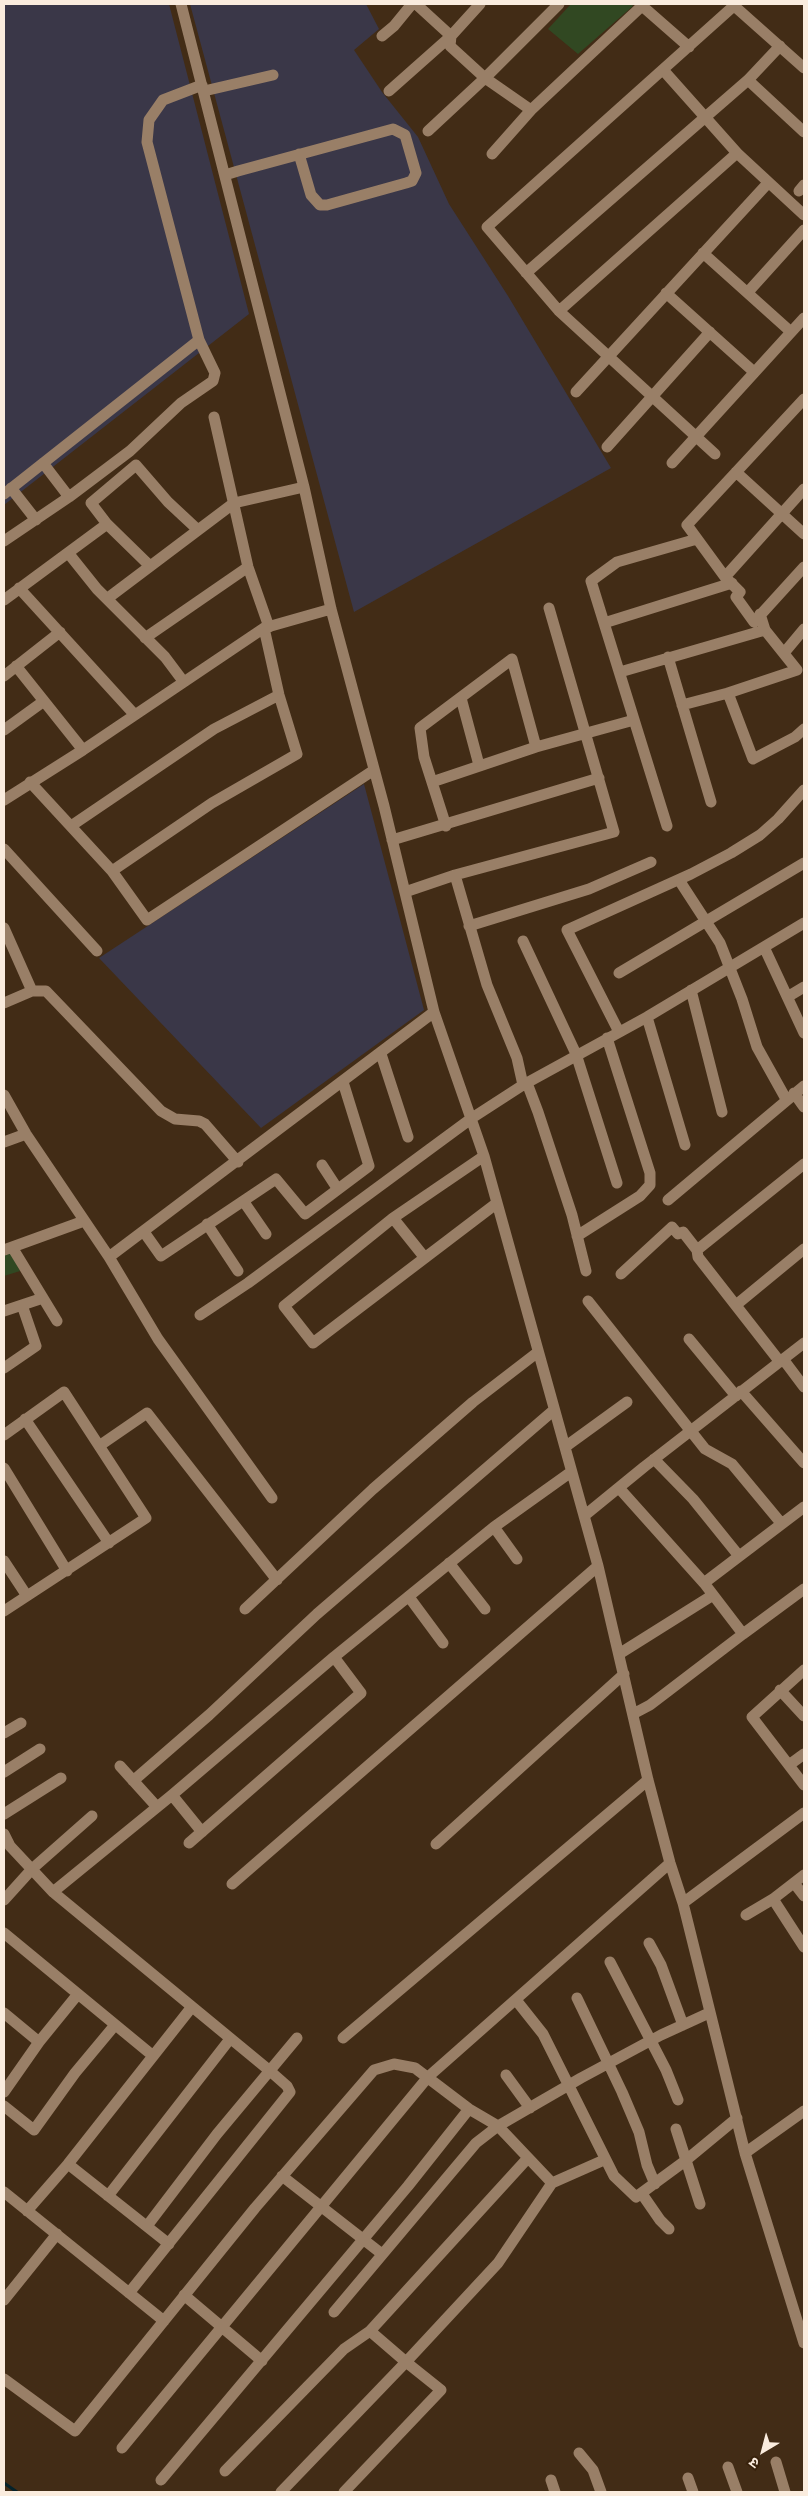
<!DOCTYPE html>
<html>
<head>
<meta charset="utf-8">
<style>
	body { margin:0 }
	#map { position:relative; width:808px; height:2496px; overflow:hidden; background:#422c16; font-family:Manrope,"Noto Sans Devanagari",sans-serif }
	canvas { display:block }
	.frame { position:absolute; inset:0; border:5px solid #faecde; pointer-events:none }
	.north { position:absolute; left:738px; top:2426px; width:50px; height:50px; -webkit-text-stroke:4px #38220c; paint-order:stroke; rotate:217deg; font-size:14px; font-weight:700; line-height:20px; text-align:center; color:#faecde }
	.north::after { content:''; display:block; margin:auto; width:18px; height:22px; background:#faecde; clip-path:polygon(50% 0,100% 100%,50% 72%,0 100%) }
</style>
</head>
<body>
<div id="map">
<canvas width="808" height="2496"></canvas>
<div class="frame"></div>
<div class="north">उ</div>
</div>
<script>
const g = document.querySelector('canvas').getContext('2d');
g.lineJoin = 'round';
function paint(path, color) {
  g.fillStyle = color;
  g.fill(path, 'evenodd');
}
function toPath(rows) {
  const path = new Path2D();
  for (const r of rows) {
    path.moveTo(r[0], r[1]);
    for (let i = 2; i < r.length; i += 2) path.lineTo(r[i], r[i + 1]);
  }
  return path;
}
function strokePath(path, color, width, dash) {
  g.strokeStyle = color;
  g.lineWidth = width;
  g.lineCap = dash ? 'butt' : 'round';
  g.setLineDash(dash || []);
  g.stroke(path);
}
paint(toPath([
	[4,4,169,4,249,314,4,505],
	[190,4,366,4,379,29,354,50,382,92,418,137,449,204,508,296,611,468,354,612],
	[364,784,424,1010,261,1128,99,958]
]), '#3a3748');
paint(toPath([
	[571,4,631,4,633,6,578,54,548,29],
	[10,1252,20,1271,4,1276,4,1253]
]), '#314822');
strokePath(toPath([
	[4,2483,17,2492]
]), '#05222a', 3);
strokePath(toPath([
	[181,4,304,487,331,609,384,806,434,1012,484,1156,598,1566,648,1780,670,1863,683,1903,745,2153,804,2343],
	[416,4,451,36,450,46,485,78,531,110],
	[640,4,689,47],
	[732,4,804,68],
	[382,36,394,26,412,4],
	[664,71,737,153,804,215],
	[748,80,804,132],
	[204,91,273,75],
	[389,91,451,36,480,4],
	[428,131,485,78,559,4],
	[492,154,531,110,644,4],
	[225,175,238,171,393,129,405,135,416,173,412,181,406,183,327,205,320,205,311,195,299,154],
	[799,191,804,185],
	[703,253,791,332],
	[526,273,748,80,780,46],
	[748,292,804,230],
	[666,293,754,372],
	[559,311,737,153],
	[576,392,768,183],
	[804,399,687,525,725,577,740,592,736,597,754,622,804,567],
	[214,417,248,567,269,627],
	[607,447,710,332],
	[715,454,559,311,487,227,736,4],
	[43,463,69,497],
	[672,463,804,318],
	[736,472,804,534],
	[11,488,36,520],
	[4,494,199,340,147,142,149,120,163,100,202,85],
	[4,541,69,497,130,451,181,403,213,381,215,373,199,340],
	[69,554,97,589,165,657,183,681],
	[150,566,107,524,91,503,136,465,168,502,198,530],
	[725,577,804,489],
	[19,588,134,714],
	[108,598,234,503,304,487],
	[4,600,107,524],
	[604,623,732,583],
	[145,638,248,567],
	[784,653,804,629],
	[668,657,711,802],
	[16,666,83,750],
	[620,672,765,630],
	[4,676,60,632],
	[728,693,753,759,795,737,804,729],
	[461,698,479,765],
	[682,705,728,693,797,670,765,630,760,614],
	[4,730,44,701],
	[30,782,112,871,147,920,374,770],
	[432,782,536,747,634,720],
	[4,800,83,750,264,628,331,609],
	[71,826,214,729,279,695],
	[446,826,424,757,420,728,512,659,536,747],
	[667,826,591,581,617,562,697,539],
	[392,840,599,778],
	[4,849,97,951],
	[112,871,212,803,297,754,279,695,264,628],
	[455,875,487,985,517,1058,523,1085],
	[679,880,720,943,742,999,757,1047,786,1099],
	[405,892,455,875,614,832,549,608],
	[469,926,589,889,651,862],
	[4,928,32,991],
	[523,941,576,1054,617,1183],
	[764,947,804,1033],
	[619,973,804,863],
	[691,990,722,1112],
	[789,996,804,987],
	[4,1003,32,991,46,991,161,1111,175,1119,199,1121,205,1124,238,1162],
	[647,1017,685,1145],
	[619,1032,567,930,691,874,731,853,760,835,778,819,804,790],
	[381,1054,408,1137],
	[527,1083,538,1112,572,1215,586,1271],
	[794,1093,804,1107],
	[4,1095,26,1134,109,1257,158,1339,272,1498],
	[4,1142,26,1134],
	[484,1156,393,1218,284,1306,313,1343,497,1203],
	[322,1165,337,1188],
	[668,1200,804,1086],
	[244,1202,266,1234],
	[393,1218,425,1258],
	[207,1224,238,1271],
	[144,1232,161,1256,276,1179,305,1214,369,1166,343,1082],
	[577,1236,640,1196,650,1185,650,1173,607,1038],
	[12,1247,57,1321],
	[4,1250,84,1221],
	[697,1250,804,1164],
	[109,1257,434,1012],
	[621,1274,672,1227,678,1234,683,1232,697,1250,698,1257,780,1362],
	[588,1301,705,1449,732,1464,781,1523],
	[736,1305,804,1249],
	[4,1311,43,1298],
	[200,1315,248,1283,472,1118,523,1085,647,1017,804,923],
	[689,1339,736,1396],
	[783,1359,804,1387],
	[4,1368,36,1346,22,1305],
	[741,1391,804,1463],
	[25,1419,109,1543],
	[4,1435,64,1392,146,1518,4,1611],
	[99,1446,147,1413,277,1580],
	[565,1447,627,1402],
	[654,1459,693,1499,739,1556],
	[4,1468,67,1571],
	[619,1488,704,1583,743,1634,804,1589],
	[584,1516,644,1467,804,1343],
	[494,1527,517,1559],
	[4,1561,27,1596],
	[449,1563,485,1609],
	[704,1583,804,1507],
	[409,1597,443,1643],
	[245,1609,373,1489,473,1402,538,1352],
	[619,1654,713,1595],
	[804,1670,752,1717,804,1785],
	[780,1690,804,1716],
	[633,1714,650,1705,743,1634],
	[4,1733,21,1723],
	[789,1765,804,1754],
	[120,1766,157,1807],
	[4,1772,40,1749],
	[133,1781,209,1715,317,1614,554,1410],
	[172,1795,202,1832],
	[4,1814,61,1778],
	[4,1834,10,1846,53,1892,270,2071,287,2086,290,2092,129,2293],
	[189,1843,361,1693,334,1657],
	[436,1844,624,1674],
	[794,1883,804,1896],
	[232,1884,598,1566],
	[53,1892,172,1795,334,1657,494,1527,571,1472],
	[773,1899,804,1947],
	[4,1900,32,1869,92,1816],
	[683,1903,804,1813],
	[746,1915,773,1899,804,1875],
	[4,1933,152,2055],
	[649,1943,661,1965,683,2025],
	[610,1962,666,2070,678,2100],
	[577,1998,622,2092,639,2132,647,2165,655,2184],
	[516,2000,543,2034,614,2176,636,2197,685,2161,737,2118],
	[4,2013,39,2042],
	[343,2038,648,1780],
	[506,2075,530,2108],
	[4,2092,39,2042,78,1994],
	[4,2106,34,2130,75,2073,115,2025],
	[676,2129,700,2204],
	[745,2153,804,2111],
	[68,2164,169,2244],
	[282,2176,382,2254],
	[4,2192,164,2321],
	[642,2194,660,2220,669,2229],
	[108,2196,230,2039],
	[27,2211,68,2164,191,2008],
	[147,2226,217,2134,297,2038],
	[184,2295,262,2361],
	[4,2300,57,2234],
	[334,2312,476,2143,498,2126,581,2078,661,2035,709,2013],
	[370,2331,527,2159],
	[4,2379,75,2431,255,2208,374,2070,394,2064,415,2068,469,2109,498,2126,552,2183],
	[122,2448,428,2077,670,1863],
	[579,2453,593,2470,601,2492],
	[776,2462,785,2492],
	[728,2467,737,2492],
	[225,2471,344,2349,370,2331,406,2362,281,2492],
	[688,2478,693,2492],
	[161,2480,408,2186,469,2109],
	[551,2480,555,2492],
	[344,2492,441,2390,406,2362,498,2263,552,2183,604,2160]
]), '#997f67', 11);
</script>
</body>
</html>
